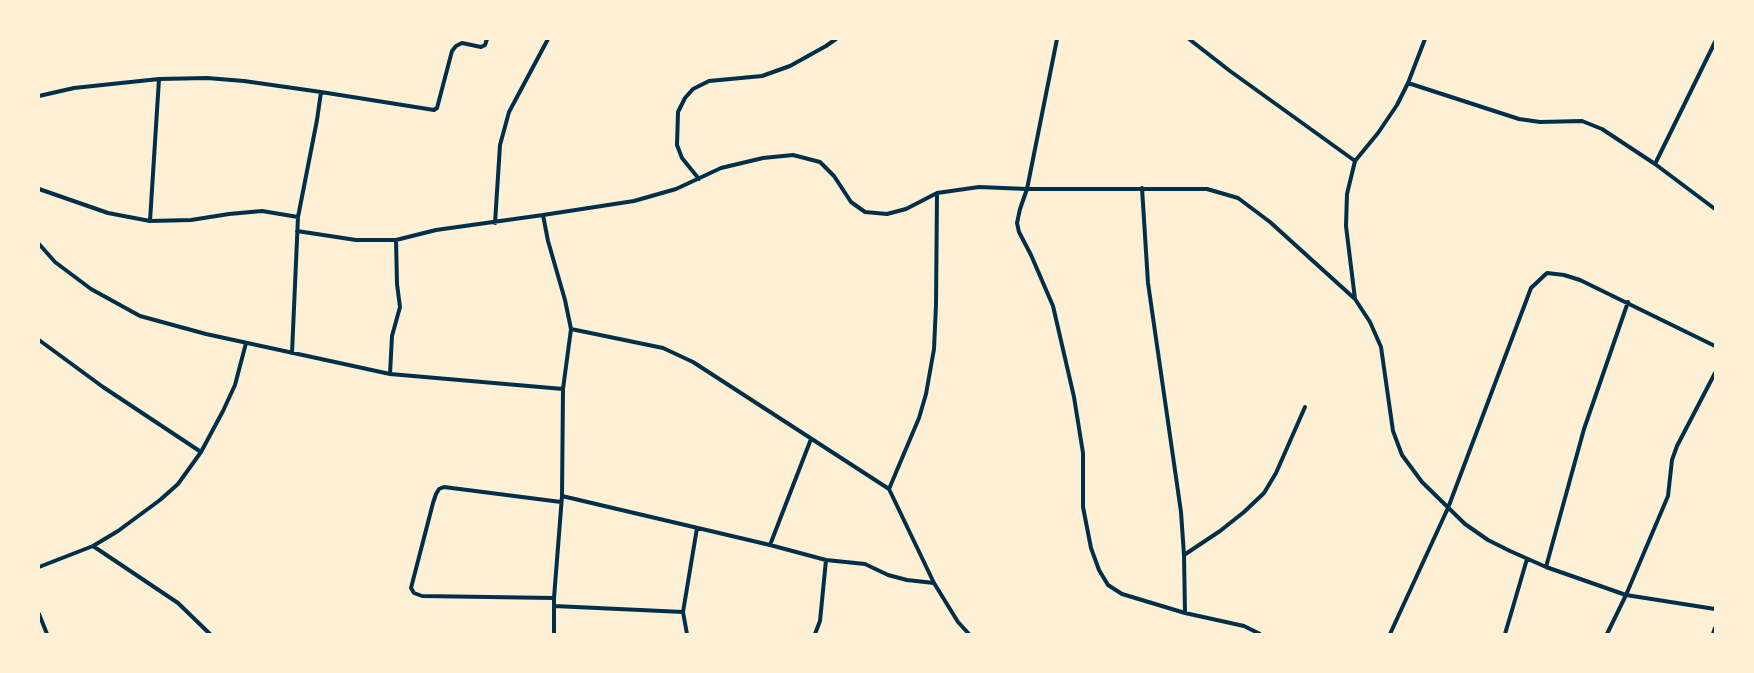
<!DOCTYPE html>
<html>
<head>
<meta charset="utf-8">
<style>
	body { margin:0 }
	#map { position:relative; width:1754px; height:673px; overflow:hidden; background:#fdf0d5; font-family:"Fira Sans Condensed",sans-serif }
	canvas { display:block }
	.frame { position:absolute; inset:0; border:40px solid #fdf0d5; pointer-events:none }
</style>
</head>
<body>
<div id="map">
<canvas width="1754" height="673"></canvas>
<div class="frame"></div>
</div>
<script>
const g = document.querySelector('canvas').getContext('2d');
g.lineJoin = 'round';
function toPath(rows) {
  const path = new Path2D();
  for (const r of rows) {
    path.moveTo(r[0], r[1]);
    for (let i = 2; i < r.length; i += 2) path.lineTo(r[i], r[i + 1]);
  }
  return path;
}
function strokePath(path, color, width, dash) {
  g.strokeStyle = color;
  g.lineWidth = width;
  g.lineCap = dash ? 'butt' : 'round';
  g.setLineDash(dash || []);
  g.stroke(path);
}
strokePath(toPath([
	[1057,39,1027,189,1020,209,1017,223,1019,232,1031,255,1053,306,1074,397,1083,453,1083,507,1091,548,1099,570,1108,585,1122,594,1185,613,1244,626,1260,634],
	[1189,39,1230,71,1355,161],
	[1425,39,1408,83,1397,105,1378,133,1355,161,1347,194,1346,226,1355,299,1370,322,1381,347,1393,431,1402,455,1422,482,1465,524,1488,540,1510,551,1546,567,1626,595,1715,609],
	[1408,83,1519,119,1540,122,1582,121,1602,129,1655,164,1715,209],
	[321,92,434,110,437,108,452,51,456,46,462,43,481,47,485,45,487,39],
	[39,96,74,88,159,79,207,78,244,81,321,92,317,120,298,217,292,353],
	[1655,164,1715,42],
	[699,179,682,158,677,145,678,112,685,98,693,89,709,81,762,76,790,66,826,46,836,39],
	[1142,188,1148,283,1181,512,1184,555,1185,613],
	[39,189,108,213,150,221,191,220,229,214,262,211,298,217],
	[543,215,634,201,676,189,721,168,763,158,793,155,820,162,834,176,851,202,865,212,887,214,906,209,937,193,979,187,1027,189,1207,189,1238,198,1270,222,1355,299],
	[150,221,159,79],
	[495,223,500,145,509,112,548,39],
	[297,231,356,240,396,240,436,230,543,215,548,241,565,300,571,329,563,389],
	[39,244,55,262,91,289,140,316,206,334,390,374,563,389,562,496,554,598,554,634],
	[571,329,663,348,693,362,889,489,934,583,958,622,969,634],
	[39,340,103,387,201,452],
	[390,374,392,336,400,307,397,284,396,240],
	[889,489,919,418,926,394,934,349,936,305,937,193],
	[562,496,770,545,826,560,865,564,888,575,907,580,934,583],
	[770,545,811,439],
	[93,546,178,603,210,634],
	[1184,555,1220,531,1244,512,1264,493,1276,473,1305,407],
	[39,567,93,546,118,531,160,500,178,484,201,452,223,411,235,385,246,343],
	[1546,567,1584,429,1628,302],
	[554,598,422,596,414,593,411,588,433,503,436,494,439,489,444,487,561,502],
	[554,606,683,612],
	[39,614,47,634],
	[687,634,683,612,697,528],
	[815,634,820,621,826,560],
	[1390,634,1448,508,1531,288,1547,273,1564,275,1580,280,1715,346],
	[1505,634,1527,559],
	[1607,634,1626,595,1668,496,1672,460,1677,446,1715,373],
	[1713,634,1715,628]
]), '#003049', 4);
</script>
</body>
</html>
